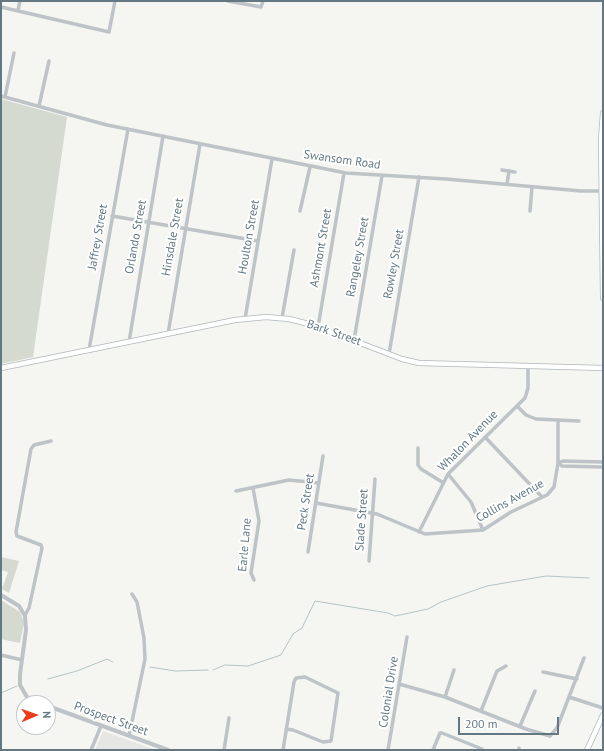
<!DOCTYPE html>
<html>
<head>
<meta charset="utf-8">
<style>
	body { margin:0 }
	#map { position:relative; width:604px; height:751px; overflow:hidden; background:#f5f5f1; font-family:"PT Sans",sans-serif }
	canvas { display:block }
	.frame { position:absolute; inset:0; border:2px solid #637883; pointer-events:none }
	.north { position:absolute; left:16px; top:695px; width:40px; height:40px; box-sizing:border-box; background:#fff; border:1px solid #c1c9cd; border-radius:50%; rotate:88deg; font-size:11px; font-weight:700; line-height:16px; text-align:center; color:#637883 }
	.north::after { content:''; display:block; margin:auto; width:14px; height:18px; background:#e93d1e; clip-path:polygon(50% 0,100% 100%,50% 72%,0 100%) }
	.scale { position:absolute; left:458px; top:717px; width:101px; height:18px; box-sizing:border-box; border:2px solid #637883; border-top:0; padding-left:5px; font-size:12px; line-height:14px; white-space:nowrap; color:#637883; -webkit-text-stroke:3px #fff; paint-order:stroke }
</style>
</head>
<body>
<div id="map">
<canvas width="604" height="751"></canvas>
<div class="frame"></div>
<div class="north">N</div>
<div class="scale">200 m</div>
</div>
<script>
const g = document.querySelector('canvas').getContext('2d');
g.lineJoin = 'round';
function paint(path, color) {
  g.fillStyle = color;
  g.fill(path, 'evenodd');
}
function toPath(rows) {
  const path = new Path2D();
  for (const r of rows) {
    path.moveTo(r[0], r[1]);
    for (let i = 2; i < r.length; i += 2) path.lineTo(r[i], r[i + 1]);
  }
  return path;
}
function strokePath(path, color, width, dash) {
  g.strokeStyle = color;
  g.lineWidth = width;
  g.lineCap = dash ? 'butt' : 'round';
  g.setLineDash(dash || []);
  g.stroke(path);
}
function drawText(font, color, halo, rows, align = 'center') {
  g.font = font + ' "PT Sans",sans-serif';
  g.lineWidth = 4;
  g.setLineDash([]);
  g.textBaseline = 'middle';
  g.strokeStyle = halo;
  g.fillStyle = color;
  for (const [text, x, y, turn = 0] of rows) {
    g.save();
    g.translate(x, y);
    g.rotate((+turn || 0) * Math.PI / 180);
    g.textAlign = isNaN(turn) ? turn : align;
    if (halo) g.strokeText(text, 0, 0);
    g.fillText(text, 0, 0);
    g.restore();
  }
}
paint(toPath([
	[103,731,156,750,95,750]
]), '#e6e7e5');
paint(toPath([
	[1,99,67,117,33,357,1,364],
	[1,557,19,561,9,593,2,589,8,572,1,570],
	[1,600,20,612,24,622,20,643,1,639]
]), '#d5dad0');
strokePath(toPath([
	[150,667,175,671,208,670],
	[213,670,225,665,248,666,281,655,293,634,302,628,315,601,388,613,395,616,428,609,441,602,487,586,546,576,589,578],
	[48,679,77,671,107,659,113,662],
	[1,693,17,686]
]), '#b5c4c7', 1);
const secondary = toPath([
	[603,113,601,139,603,298],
	[1,368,235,320,266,317,289,319,313,325,402,359,419,363,603,368],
	[587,750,603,715]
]);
strokePath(secondary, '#b0b7ba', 6);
strokePath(toPath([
	[228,1,261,7,263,1],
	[1,7,109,32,115,1],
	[18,10,20,1],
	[1,96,107,125,346,173,446,179,581,191,601,191],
	[5,97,14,53],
	[39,106,49,61],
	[502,170,515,172],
	[507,184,509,171],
	[300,211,310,167],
	[530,211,532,187],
	[112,216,258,241],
	[282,318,294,250],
	[245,319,272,159],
	[318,327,344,173],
	[168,334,200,144],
	[354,340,382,176],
	[129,342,163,136],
	[89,350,128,129],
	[389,354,419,177],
	[517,406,526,415,536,419,579,421],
	[485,437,542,497],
	[418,448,418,465,421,469,442,482],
	[558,463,562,466,603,467],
	[558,463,563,461,603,462],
	[448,474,471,502,483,530],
	[253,488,259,521,251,573,254,580],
	[236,491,289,480,319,483],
	[316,503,377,514,425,534,483,530,511,512,547,495,554,487,558,463,558,420],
	[419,532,448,474,525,398,528,388,528,367],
	[308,552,323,456],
	[369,561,375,479],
	[25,615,29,608,42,548,41,545,17,536,16,532,31,449,34,445,51,441],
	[1,655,22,660],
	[543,672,577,679],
	[399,684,445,697,526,729,550,736,557,728,584,658],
	[445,697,454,670],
	[569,697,603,708],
	[481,711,497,671,506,666],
	[520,726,535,691],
	[129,736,145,659,144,638,137,602,132,594],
	[91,750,101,726],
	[224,750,229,718],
	[283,750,294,682,296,678,305,677,338,693,331,741,323,742,293,730,286,729],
	[388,750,407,637],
	[433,750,440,733,442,733,482,749],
	[519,750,519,748]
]), '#bdc3c6', 3.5);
strokePath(toPath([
	[1,595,19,606,25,616,26,630,20,674,20,685,27,697,39,703],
	[48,706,168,750]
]), '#bdc3c6', 4);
strokePath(secondary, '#fff', 4.5);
drawText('12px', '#637883', '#fff', [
	["Swansom Road",342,160,8],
	["Jaffrey Street",98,237,-80],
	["Orlando Street",136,237,-80],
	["Hinsdale Street",173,237,-80],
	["Houlton Street",249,237,-80],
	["Ashmont Street",321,248,-80],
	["Rangeley Street",358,257,-80],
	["Rowley Street",394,264,-80],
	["Bark Street",334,333,19],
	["Whalon Avenue",468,441,-46],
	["Collins Avenue",510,501,-29],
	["Peck Street",306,502,-81],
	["Slade Street",362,520,-86],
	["Earle Lane",245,545,-85],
	["Colonial Drive",389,692,-81],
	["Prospect Street",111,719,20]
]);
</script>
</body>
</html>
